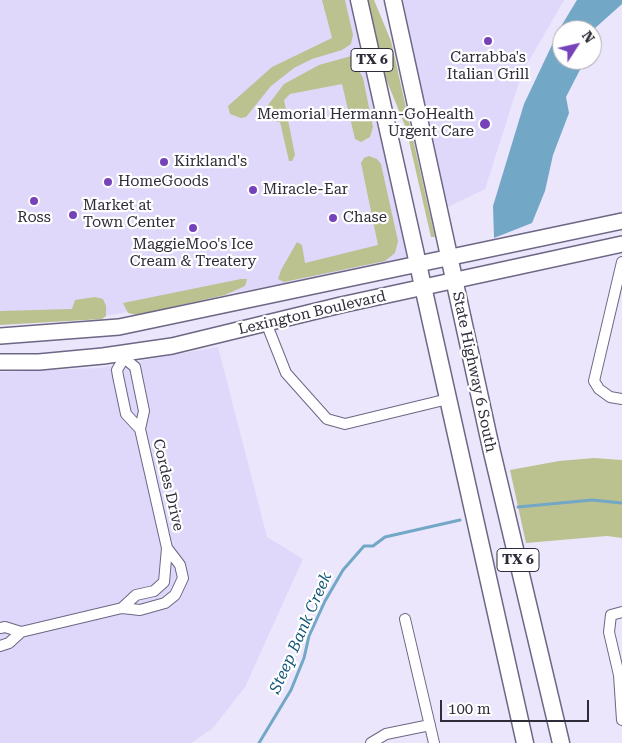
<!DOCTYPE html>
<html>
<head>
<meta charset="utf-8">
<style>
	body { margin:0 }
	#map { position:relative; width:622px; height:743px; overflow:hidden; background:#ebe6fb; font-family:"Roboto Serif",serif }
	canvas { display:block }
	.north { position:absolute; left:552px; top:20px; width:50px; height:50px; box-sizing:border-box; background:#fff; border:1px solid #acabb0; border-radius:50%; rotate:55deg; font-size:14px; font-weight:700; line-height:20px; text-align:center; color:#2f2c39 }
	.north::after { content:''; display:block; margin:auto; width:18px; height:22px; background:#7642ba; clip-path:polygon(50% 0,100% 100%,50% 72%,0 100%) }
	.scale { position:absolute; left:440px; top:700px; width:149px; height:22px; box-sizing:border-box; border:2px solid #2f2c39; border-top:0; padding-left:6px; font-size:15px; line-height:18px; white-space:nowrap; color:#2f2c39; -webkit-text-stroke:4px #fff; paint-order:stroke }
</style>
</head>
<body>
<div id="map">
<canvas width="622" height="743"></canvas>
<div class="north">N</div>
<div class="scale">100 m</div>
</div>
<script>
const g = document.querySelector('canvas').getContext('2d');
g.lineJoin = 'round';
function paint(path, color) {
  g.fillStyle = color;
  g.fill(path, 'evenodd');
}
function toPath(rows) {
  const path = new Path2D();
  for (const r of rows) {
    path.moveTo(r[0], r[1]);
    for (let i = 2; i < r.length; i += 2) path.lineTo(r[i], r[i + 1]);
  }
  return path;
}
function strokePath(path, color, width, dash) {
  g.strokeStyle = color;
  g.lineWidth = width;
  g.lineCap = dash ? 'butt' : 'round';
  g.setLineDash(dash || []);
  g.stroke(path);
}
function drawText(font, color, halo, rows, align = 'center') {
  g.font = font + ' "Roboto Serif",serif';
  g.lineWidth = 4.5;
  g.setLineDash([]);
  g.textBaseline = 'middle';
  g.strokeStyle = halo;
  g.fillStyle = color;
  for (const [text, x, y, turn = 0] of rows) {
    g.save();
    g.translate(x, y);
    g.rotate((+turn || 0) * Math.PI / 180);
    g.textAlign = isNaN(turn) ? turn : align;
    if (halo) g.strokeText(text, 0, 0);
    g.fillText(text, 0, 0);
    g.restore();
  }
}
paint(toPath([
	[0,0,350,0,408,261,94,318,0,312],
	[403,0,564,0,522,73,485,189,446,208],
	[218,347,267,537,303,559,245,687,213,728,191,743,0,743,0,372,100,368]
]), '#dfd8fa');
paint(toPath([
	[322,0,345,0,353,35,351,44,342,50,312,59,294,68,271,86,246,117,241,118,230,114,228,106,272,67,332,38],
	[368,0,374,0,391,41,435,237,431,237,406,128,384,74],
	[351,56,363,78,373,127,370,137,361,142,355,139,342,84,290,94,284,100,295,155,292,161,289,161,280,122,265,119,265,109,284,84,319,65],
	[369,156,377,159,381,164,398,241,395,253,385,261,284,282,278,279,281,270,297,242,302,245,305,263,378,245,361,163,364,158],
	[241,279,247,279,245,286,225,295,138,315,128,313,123,303],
	[95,297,103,299,106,306,106,316,102,319,0,325,0,311,72,309,75,300],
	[594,458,622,460,622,538,607,536,526,543,510,470,559,461]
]), '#bcc190');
paint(toPath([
	[577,0,622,0,622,4,594,29,592,40,592,30,562,30,562,60,585,60,566,97,569,113,553,155,545,191,532,223,494,238,493,206,524,104,560,28]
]), '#72a7c6');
strokePath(toPath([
	[518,507,592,500,622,503],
	[259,743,291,690,304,658,309,636,325,601,343,570,364,546,373,546,385,537,460,520]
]), '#72a7c6', 3);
const minor = toPath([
	[622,262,594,381,599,389,610,397,622,399],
	[267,325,286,373,327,419,345,424,448,399],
	[124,358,117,370,118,376,126,414,140,429],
	[122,608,136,595,154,591,164,582,167,548,140,429,144,411,135,367,124,358,123,354],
	[622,612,611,615,609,632,619,675,622,720],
	[405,619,434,743],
	[0,628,5,627,21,632,122,608,140,610,165,603,175,595,183,578,180,565,167,548],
	[0,646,9,643,21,632],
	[371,743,386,734,430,725]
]);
const secondary = toPath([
	[0,336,119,327,622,221],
	[0,362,39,362,103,356,172,346,341,305,622,244]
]);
const primary = toPath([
	[359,0,525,743],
	[393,0,491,448,561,743]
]);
strokePath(minor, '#6d6685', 12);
strokePath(secondary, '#6d6685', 18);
strokePath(primary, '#6d6685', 19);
strokePath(minor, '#fff', 10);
strokePath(secondary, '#fff', 15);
strokePath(primary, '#fff', 16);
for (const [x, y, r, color] of [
	[488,41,5,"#7642ba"],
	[485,124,6,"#7642ba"],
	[164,162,5,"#7642ba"],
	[108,182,5,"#7642ba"],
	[253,190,5,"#7642ba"],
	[34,201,5,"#7642ba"],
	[73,215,5,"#7642ba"],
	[333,218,5,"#7642ba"],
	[193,228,5,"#7642ba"]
]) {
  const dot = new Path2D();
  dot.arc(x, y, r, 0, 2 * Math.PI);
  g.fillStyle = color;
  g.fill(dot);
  strokePath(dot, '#fff', 2);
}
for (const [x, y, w] of [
	[372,60,42],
	[518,560,42]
]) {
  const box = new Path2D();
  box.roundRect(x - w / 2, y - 11.5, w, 23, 4);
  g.fillStyle = '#fff';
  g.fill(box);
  strokePath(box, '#2f2c39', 1);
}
drawText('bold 14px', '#2f2c39', null, [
	["TX 6",372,60],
	["TX 6",518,560]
]);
drawText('15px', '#2f2c39', '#fff', [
	["Carrabba's",488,58,"center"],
	["Italian Grill",488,75,"center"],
	["Memorial Hermann-GoHealth",474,115,"right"],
	["Urgent Care",474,132,"right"],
	["Kirkland's",174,162],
	["HomeGoods",118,182],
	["Miracle-Ear",263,190],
	["Market at",83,206],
	["Town Center",83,223],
	["Ross",34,218,"center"],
	["Chase",343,218],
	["MaggieMoo's Ice",193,245,"center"],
	["Cream & Treatery",193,262,"center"]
], 'left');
drawText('15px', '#2f2c39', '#fff', [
	["Lexington Boulevard",312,313,-13],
	["State Highway 6 South",474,372,78],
	["Cordes Drive",168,485,77]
]);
drawText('italic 16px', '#165777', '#fff', [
	["Steep Bank Creek",301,633,-66]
]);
</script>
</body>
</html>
